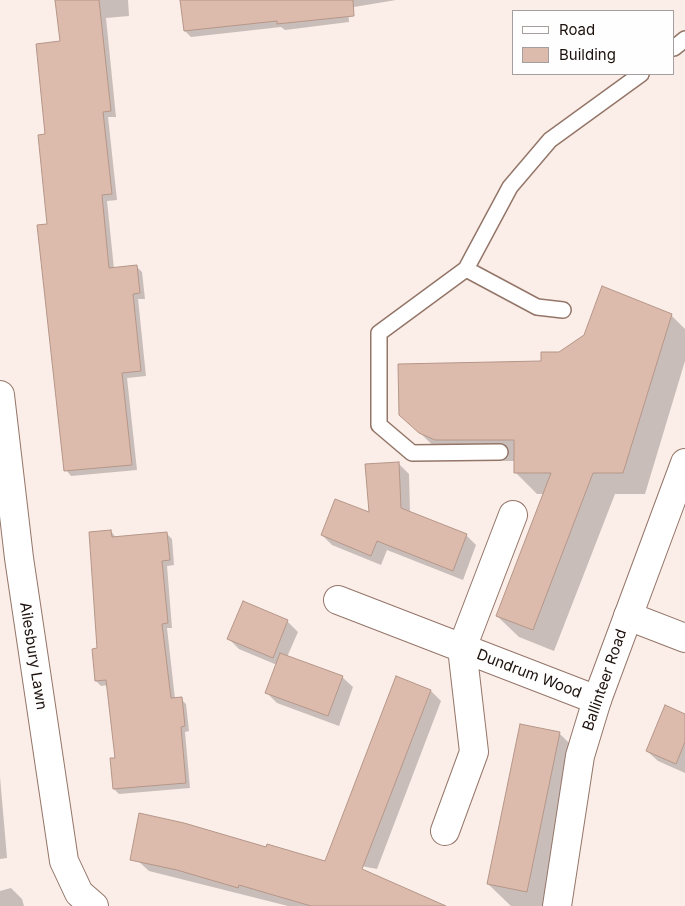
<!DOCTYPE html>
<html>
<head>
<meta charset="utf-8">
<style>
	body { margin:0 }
	#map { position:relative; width:685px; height:906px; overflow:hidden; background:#fbede8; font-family:Inter,sans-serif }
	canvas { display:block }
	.legend { position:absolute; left:512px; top:10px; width:162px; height:65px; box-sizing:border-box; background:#fefefe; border:1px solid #a49f9d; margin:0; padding:6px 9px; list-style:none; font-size:15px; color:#1c110c }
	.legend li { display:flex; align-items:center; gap:10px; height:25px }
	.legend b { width:25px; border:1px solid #a49f9d }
</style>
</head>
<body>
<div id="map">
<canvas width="685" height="906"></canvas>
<ul class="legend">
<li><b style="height:6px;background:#fff"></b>Road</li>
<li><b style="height:14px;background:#dcbbad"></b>Building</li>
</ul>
</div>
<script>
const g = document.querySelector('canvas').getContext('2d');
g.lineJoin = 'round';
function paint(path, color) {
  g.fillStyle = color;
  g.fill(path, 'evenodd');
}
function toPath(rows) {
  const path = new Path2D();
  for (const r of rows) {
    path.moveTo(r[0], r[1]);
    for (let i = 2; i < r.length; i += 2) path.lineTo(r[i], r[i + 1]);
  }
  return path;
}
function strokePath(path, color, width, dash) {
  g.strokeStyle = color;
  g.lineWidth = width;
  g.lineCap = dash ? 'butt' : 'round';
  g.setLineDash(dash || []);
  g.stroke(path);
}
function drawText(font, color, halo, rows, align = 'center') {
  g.font = font + ' Inter,sans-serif';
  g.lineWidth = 4.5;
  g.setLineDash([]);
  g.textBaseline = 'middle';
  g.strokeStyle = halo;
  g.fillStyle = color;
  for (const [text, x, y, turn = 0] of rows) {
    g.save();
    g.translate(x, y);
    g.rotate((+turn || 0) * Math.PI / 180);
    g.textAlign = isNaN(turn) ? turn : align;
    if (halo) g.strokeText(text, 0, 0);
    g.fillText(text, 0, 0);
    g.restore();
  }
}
paint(toPath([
	[57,0,128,0,129,16,106,18,116,117,108,117,117,200,107,201,114,269,137,267,142,272,145,299,138,299,146,376,127,378,137,470,71,476,66,470,48,225,46,135,61,42],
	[181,0,396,0,348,8,349,22,285,30,281,27,191,37,185,31],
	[671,315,685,329,685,361,645,494,615,494,554,651,519,637,497,616,544,494,537,494,516,473,516,461,458,461,442,454,400,414,543,362,559,353],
	[399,464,409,474,410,513,466,535,476,545,463,580,387,550,381,565,332,545,322,535,370,514],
	[111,531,116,538,167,534,172,539,174,565,167,566,172,628,167,628,175,699,181,699,186,704,189,731,185,732,190,788,119,794,114,789,116,759,108,685,101,686,96,681],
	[287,621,298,632,287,657,342,677,353,687,339,726,277,703,267,693,277,665,239,649,228,638],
	[396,678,431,691,441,701,377,869,340,862],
	[685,715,685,773,658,761,647,751],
	[559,733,583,757,552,906,511,906,488,884],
	[0,777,7,858,0,859],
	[138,861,429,906,288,906,149,871],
	[11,888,22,899,24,906,0,906,0,891]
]), '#0003');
const building = toPath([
	[55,0,99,0,111,111,103,112,112,194,102,195,109,268,137,265,140,293,133,294,141,371,122,373,132,465,64,471,37,225,47,224,38,135,45,134,36,44,60,41,55,0],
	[180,0,353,0,354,16,277,24,277,21,184,31,180,0],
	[602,286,672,314,623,473,593,473,533,630,496,616,551,473,514,473,514,440,435,440,419,433,399,415,398,364,541,361,541,352,559,352,584,335,602,286],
	[399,462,401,508,467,534,453,571,377,541,371,556,321,535,335,499,369,512,365,464,399,462],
	[111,530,112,537,167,532,170,560,162,561,168,623,162,624,171,698,182,697,185,726,181,727,186,783,113,789,110,758,115,758,106,680,95,681,92,649,97,648,89,532,111,530],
	[243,601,288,620,273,658,227,639,243,601],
	[280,653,343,676,328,716,265,693,280,653],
	[396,676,431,690,362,869,446,906,311,906,239,885,238,888,177,870,130,860,139,813,184,823,266,847,267,844,325,861,396,676],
	[665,705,685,714,685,742,676,764,646,751,665,705],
	[520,724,560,732,527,892,487,884,520,724]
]);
paint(building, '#dcbbad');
strokePath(building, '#b59688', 1);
const service = toPath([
	[674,48,685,39],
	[466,269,537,307,563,310],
	[500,452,412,453,379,425,379,333,466,269,510,187,550,140,641,74]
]);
const minor = toPath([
	[0,395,19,558,64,861,79,893,94,906],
	[338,600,597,700],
	[628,616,685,638],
	[445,831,474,752,462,648,513,515]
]);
const tertiary = toPath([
	[557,906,580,756,597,700,685,463]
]);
strokePath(service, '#947669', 18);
strokePath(minor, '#947669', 30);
strokePath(tertiary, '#947669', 30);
strokePath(service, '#fff', 15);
strokePath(minor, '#fff', 28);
strokePath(tertiary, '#fff', 28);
drawText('15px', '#1c110c', '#fefefe', [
	["Ailesbury Lawn",33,656,81],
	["Dundrum Wood",529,674,21],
	["Ballinteer Road",605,680,-71]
]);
</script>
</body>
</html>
